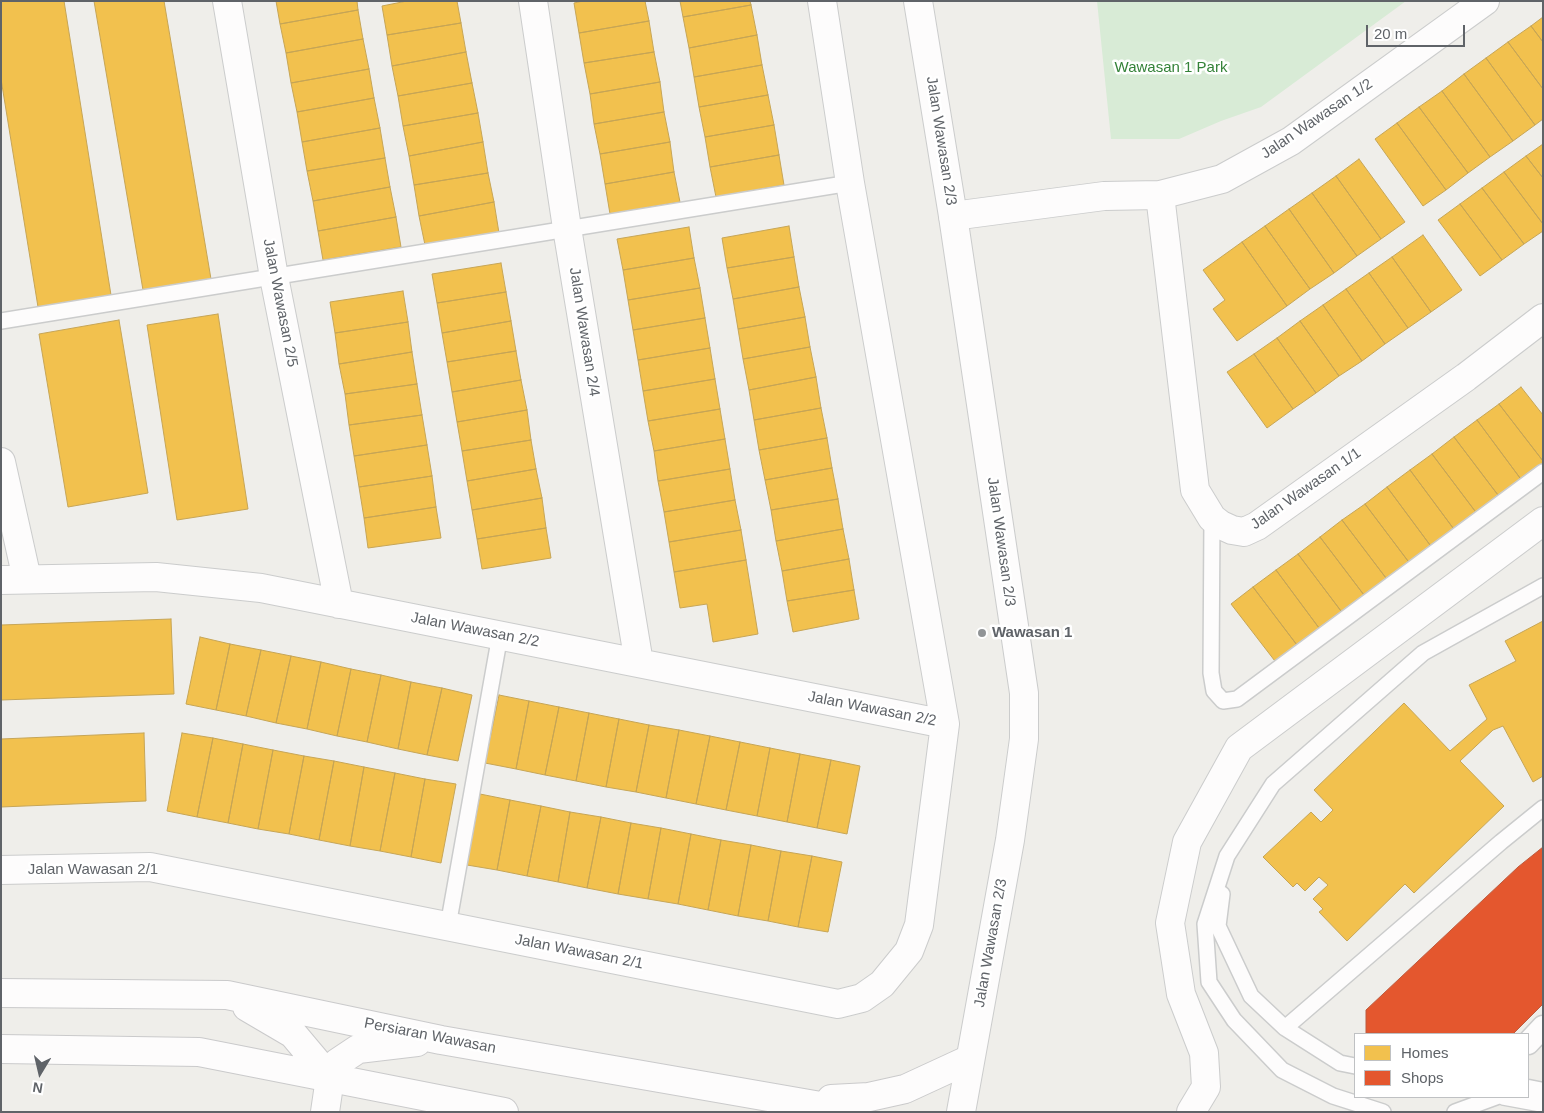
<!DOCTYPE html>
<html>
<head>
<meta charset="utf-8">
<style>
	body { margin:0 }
	#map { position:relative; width:1544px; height:1113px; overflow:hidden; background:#efeeea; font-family:Helvetica,sans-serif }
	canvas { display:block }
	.frame { position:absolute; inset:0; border:2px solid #5f6368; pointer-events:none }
	.legend { position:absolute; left:1354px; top:1033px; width:175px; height:65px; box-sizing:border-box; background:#fff; border:1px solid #bfc1c3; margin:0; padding:6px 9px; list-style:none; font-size:15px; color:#5f6368 }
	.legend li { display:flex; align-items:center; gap:10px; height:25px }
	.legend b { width:25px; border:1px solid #bfc1c3 }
	.north { position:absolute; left:15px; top:1048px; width:50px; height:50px; -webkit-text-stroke:4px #fff; paint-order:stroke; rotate:189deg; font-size:14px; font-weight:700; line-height:20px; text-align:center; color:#5f6368 }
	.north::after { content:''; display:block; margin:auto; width:18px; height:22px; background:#5f6368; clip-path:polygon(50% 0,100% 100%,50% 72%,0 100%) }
	.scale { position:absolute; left:1366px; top:25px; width:99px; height:22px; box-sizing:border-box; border:2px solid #5f6368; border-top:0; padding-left:6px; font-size:15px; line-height:18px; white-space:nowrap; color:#5f6368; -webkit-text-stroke:4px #fff; paint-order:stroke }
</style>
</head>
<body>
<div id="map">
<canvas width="1544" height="1113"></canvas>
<div class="frame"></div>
<ul class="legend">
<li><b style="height:14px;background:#f2c14e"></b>Homes</li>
<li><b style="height:14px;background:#e4572e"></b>Shops</li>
</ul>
<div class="north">N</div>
<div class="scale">20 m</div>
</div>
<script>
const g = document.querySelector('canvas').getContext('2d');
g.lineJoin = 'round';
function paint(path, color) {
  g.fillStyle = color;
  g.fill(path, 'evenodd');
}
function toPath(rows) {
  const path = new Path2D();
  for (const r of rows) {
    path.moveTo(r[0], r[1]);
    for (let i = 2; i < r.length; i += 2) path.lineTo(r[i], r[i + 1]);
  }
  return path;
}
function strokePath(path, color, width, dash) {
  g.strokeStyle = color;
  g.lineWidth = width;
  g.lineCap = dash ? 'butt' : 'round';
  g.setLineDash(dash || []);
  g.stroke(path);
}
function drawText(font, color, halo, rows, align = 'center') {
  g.font = font + ' Helvetica,sans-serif';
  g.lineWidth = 5;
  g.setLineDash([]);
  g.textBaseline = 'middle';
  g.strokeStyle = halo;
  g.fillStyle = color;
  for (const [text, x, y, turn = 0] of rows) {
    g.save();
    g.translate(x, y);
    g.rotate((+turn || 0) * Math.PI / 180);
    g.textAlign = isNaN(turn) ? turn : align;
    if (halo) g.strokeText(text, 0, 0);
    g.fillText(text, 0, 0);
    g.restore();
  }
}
paint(toPath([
	[1097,1,1406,1,1261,107,1221,121,1179,139,1111,139]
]), '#d8ebd6');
const homes = toPath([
	[1,1,64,1,111,295,38,307,1,79,1,1],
	[94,1,164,1,211,279,143,290,94,1],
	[276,1,357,1,358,10,280,24,276,1],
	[407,1,457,1,461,23,387,35,382,6,407,1],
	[583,1,645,1,649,21,579,33,574,3,583,1],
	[680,1,750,1,751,5,683,17,680,1],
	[751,5,757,35,689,48,683,17,751,5],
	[358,10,363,39,286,53,280,24,358,10],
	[1543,17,1543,42,1531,26,1543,17],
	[649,21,654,52,584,63,579,33,649,21],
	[461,23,466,52,392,66,387,35,461,23],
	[1531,26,1543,42,1543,89,1508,42,1531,26],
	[757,35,762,65,694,77,689,48,757,35],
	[363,39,369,69,291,83,286,53,363,39],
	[1508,42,1543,89,1543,119,1535,125,1486,58,1508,42],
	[466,52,472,83,398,96,392,66,466,52],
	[654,52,660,82,590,94,584,63,654,52],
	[1486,58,1535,125,1513,141,1464,74,1486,58],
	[762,65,768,95,699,107,694,77,762,65],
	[369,69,374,98,297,112,291,83,369,69],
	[1464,74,1513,141,1490,157,1442,91,1464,74],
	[660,82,664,112,594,124,590,94,660,82],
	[472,83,478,113,403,126,398,96,472,83],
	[1442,91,1490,157,1468,173,1419,107,1442,91],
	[768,95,774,125,705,137,699,107,768,95],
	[374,98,380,128,302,142,297,112,374,98],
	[1419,107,1468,173,1446,190,1397,123,1419,107],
	[664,112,670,142,600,154,594,124,664,112],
	[478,113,483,142,409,156,403,126,478,113],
	[1397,123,1446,190,1423,206,1375,139,1397,123],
	[774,125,779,155,710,167,705,137,774,125],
	[380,128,385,158,307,171,302,142,380,128],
	[483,142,488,173,414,185,409,156,483,142],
	[670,142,674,172,605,184,600,154,670,142],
	[1543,144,1543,178,1526,156,1543,144],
	[779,155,784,185,716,197,710,167,779,155],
	[1526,156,1543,178,1543,224,1504,172,1526,156],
	[385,158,390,187,313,201,307,171,385,158],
	[1359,159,1405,222,1381,239,1336,176,1359,159],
	[674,172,680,202,610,214,605,184,674,172],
	[1504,172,1543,224,1543,231,1524,244,1482,188,1504,172],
	[488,173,494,202,419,216,414,185,488,173],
	[1336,176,1381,239,1357,256,1312,193,1336,176],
	[390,187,396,217,318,231,313,201,390,187],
	[1482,188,1524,244,1502,260,1460,204,1482,188],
	[1312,193,1357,256,1334,273,1289,209,1312,193],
	[494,202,499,233,425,245,419,216,494,202],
	[1460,204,1502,260,1480,276,1438,220,1460,204],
	[1289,209,1334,273,1310,289,1265,226,1289,209],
	[396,217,401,247,323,260,318,231,396,217],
	[789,226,794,257,727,268,722,238,789,226],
	[1265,226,1310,289,1287,306,1242,242,1265,226],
	[689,227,694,258,623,270,617,239,689,227],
	[1423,235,1462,290,1431,312,1392,257,1423,235],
	[1242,242,1287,306,1237,341,1213,309,1225,300,1203,270,1242,242],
	[794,257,799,287,733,299,727,268,794,257],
	[1392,257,1431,312,1408,328,1369,273,1392,257],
	[694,258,700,288,628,300,623,270,694,258],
	[501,263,506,292,437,303,432,274,501,263],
	[1369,273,1408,328,1385,344,1346,289,1369,273],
	[799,287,805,317,738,329,733,299,799,287],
	[700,288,705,318,633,330,628,300,700,288],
	[1346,289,1385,344,1362,361,1323,305,1346,289],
	[403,291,408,322,335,333,330,302,403,291],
	[506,292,511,321,442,333,437,303,506,292],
	[1323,305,1362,361,1339,376,1300,321,1323,305],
	[218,314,248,509,177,520,147,325,218,314],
	[805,317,810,347,743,359,738,329,805,317],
	[705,318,710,348,638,360,633,330,705,318],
	[119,320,148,493,68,507,39,334,119,320],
	[511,321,516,351,447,362,442,333,511,321],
	[1300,321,1339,376,1316,393,1277,338,1300,321],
	[408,322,412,352,339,364,335,333,408,322],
	[1277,338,1316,393,1293,409,1254,354,1277,338],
	[810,347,816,377,749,390,743,359,810,347],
	[710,348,715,379,643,391,638,360,710,348],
	[516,351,521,380,452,392,447,362,516,351],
	[412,352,417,384,345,394,339,364,412,352],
	[1254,354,1293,409,1267,428,1227,372,1254,354],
	[816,377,821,408,754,420,749,390,816,377],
	[715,379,720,409,648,421,643,391,715,379],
	[521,380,527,410,457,422,452,392,521,380],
	[417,384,422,415,349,425,345,394,417,384],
	[1521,387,1543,415,1543,461,1499,404,1521,387],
	[1499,404,1543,461,1543,467,1523,482,1477,420,1499,404],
	[821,408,827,438,759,450,754,420,821,408],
	[720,409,725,439,654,451,648,421,720,409],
	[527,410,531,440,462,451,457,422,527,410],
	[422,415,427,445,354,456,349,425,422,415],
	[1477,420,1523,482,1501,499,1454,437,1477,420],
	[1454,437,1501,499,1478,515,1432,454,1454,437],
	[827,438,832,468,765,480,759,450,827,438],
	[725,439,730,469,658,481,654,451,725,439],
	[531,440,536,469,467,481,462,451,531,440],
	[427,445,432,476,359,487,354,456,427,445],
	[1432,454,1478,515,1456,532,1410,470,1432,454],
	[832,468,838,499,771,510,765,480,832,468],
	[536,469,542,498,472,510,467,481,536,469],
	[730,469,735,500,664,512,658,481,730,469],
	[1410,470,1456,532,1433,549,1387,487,1410,470],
	[432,476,436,507,364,518,359,487,432,476],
	[1387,487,1433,549,1411,565,1365,504,1387,487],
	[542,498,546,528,477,539,472,510,542,498],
	[838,499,843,529,776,541,771,510,838,499],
	[735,500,741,530,669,542,664,512,735,500],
	[1365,504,1411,565,1389,582,1342,520,1365,504],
	[436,507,441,538,368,548,364,518,436,507],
	[1342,520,1389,582,1367,599,1320,537,1342,520],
	[546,528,551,558,482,569,477,539,546,528],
	[843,529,849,559,782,571,776,541,843,529],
	[741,530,746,560,674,572,669,542,741,530],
	[1320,537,1367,599,1344,615,1298,554,1320,537],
	[1298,554,1344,615,1322,632,1276,570,1298,554],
	[849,559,854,590,787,601,782,571,849,559],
	[746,560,758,634,713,642,707,604,680,608,674,572,746,560],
	[1276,570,1322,632,1300,649,1253,587,1276,570],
	[1253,587,1300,649,1278,665,1231,604,1253,587],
	[854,590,859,619,793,632,787,601,854,590],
	[171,619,174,694,1,700,1,625,171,619],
	[1543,621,1543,776,1533,782,1503,726,1493,730,1460,761,1504,806,1414,893,1405,884,1347,941,1319,912,1323,909,1313,899,1328,885,1319,877,1305,891,1297,883,1293,887,1263,857,1311,812,1321,822,1333,810,1314,790,1404,703,1450,751,1487,719,1469,685,1516,661,1505,641,1543,621],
	[200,637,230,644,216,710,186,704,200,637],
	[230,644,261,650,246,716,216,710,230,644],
	[261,650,291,656,276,723,246,716,261,650],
	[291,656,321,662,307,729,276,723,291,656],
	[321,662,351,669,337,736,307,729,321,662],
	[351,669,381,675,367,742,337,736,351,669],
	[381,675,411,682,398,749,367,742,381,675],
	[411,682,442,688,427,755,398,749,411,682],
	[442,688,472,695,458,761,427,755,442,688],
	[499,695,529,701,516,769,485,763,499,695],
	[529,701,559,707,545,775,516,769,529,701],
	[559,707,589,713,576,781,545,775,559,707],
	[589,713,619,719,606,787,576,781,589,713],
	[619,719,649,725,636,792,606,787,619,719],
	[649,725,679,730,666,798,636,792,649,725],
	[679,730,710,736,696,804,666,798,679,730],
	[144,733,146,801,1,807,1,739,144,733],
	[182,733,213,738,197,817,167,811,182,733],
	[710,736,740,742,726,810,696,804,710,736],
	[213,738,243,744,228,823,197,817,213,738],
	[740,742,770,748,757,816,726,810,740,742],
	[243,744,273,750,258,829,228,823,243,744],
	[770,748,800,754,787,822,757,816,770,748],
	[273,750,304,756,289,834,258,829,273,750],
	[800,754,831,760,817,828,787,822,800,754],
	[304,756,334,761,319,840,289,834,304,756],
	[831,760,860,766,847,834,817,828,831,760],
	[334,761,364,767,350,846,319,840,334,761],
	[364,767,395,773,380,851,350,846,364,767],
	[395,773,425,779,411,857,380,851,395,773],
	[425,779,456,784,441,863,411,857,425,779],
	[480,794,510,800,497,870,467,865,480,794],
	[510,800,541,806,527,876,497,870,510,800],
	[541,806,570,812,558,882,527,876,541,806],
	[570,812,601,817,587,888,558,882,570,812],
	[601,817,631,823,618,894,587,888,601,817],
	[631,823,661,828,648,899,618,894,631,823],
	[661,828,691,834,678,904,648,899,661,828],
	[691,834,721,840,708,910,678,904,691,834],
	[721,840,751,845,738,916,708,910,721,840],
	[751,845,781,851,768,921,738,916,751,845],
	[781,851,812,856,798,927,768,921,781,851],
	[812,856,842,862,828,932,798,927,812,856]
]);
paint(homes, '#f2c14e');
strokePath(homes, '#c6a556', 1);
const shops = toPath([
	[1543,847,1543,1004,1513,1034,1366,1033,1366,1010,1518,867,1543,847]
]);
paint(shops, '#e4572e');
strokePath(shops, '#bc5b3f', 1);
const service = toPath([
	[1,321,850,183],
	[1212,518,1211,673,1214,691,1223,701,1237,699,1543,472],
	[1222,894,1218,926,1251,996,1285,1028,1340,1063,1355,1066],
	[448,926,500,635],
	[1285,1028,1501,842,1543,808],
	[1503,1097,1541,1104],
	[1383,1112,1333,1096,1282,1070,1234,1020,1209,982,1205,924,1227,856,1273,784,1423,653,1543,586],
	[1455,1112,1496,1097]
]);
const pedestrian = toPath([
	[1528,1043,1543,1027],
	[1528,1091,1543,1094]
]);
const minor = toPath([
	[227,1,274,277,339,604],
	[533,1,567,228,639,663],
	[1160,195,1195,490,1212,518,1221,525,1232,530,1244,532,1257,526,1466,377,1543,318],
	[953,216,1104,196,1160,195,1222,179,1291,141,1485,1],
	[1,462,27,579],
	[1,580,156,577,261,588,945,724],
	[1,870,150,867,838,1004,862,998,882,984,909,951,919,925,945,724,850,183,822,1],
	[325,1112,330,1078],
	[1191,1112,1206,1087,1204,1053,1181,994,1170,923,1187,842,1239,748,1543,521]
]);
const tertiary = toPath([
	[918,1,953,216,1024,693,1024,739,1010,840,961,1112]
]);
const secondary = toPath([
	[1,993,227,995,441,1040,855,1112],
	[247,1007,293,1034,330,1078],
	[1,1049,199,1052,504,1112],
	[330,1078,337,1063,358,1049,417,1042],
	[831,1099,869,1097,905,1089,970,1059]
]);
strokePath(service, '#cbcccc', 18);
strokePath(pedestrian, '#cbcccc', 25);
strokePath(minor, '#cbcccc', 30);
strokePath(tertiary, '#cbcccc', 30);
strokePath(secondary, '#cacacb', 30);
strokePath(service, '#fdfcfc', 15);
strokePath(pedestrian, '#fdfcfc', 22);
strokePath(minor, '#fdfcfc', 28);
strokePath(tertiary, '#fdfcfc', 28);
strokePath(secondary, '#fdfcfc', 28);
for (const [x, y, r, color] of [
	[982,633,5,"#919496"]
]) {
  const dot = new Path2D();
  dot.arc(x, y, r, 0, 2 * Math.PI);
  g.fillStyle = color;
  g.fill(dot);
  strokePath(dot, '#fff', 2);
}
drawText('15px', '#348238', '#fff', [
	["Wawasan 1 Park",1171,68]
]);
drawText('15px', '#5f6368', '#fff', [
	["Jalan Wawasan 1/2",1317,119,-34],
	["Jalan Wawasan 2/3",941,141,81],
	["Jalan Wawasan 2/5",280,303,79],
	["Jalan Wawasan 2/4",584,332,81],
	["Jalan Wawasan 1/1",1306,489,-35],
	["Jalan Wawasan 2/3",1001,542,82],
	["Jalan Wawasan 2/2",475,630,11],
	["Jalan Wawasan 2/2",872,709,11],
	["Jalan Wawasan 2/1",93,870],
	["Jalan Wawasan 2/3",991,943,-80],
	["Jalan Wawasan 2/1",579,952,11],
	["Persiaran Wawasan",430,1036,11]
]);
drawText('bold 15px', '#5f6368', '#fff', [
	["Wawasan 1",992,633]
], 'left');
</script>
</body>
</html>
